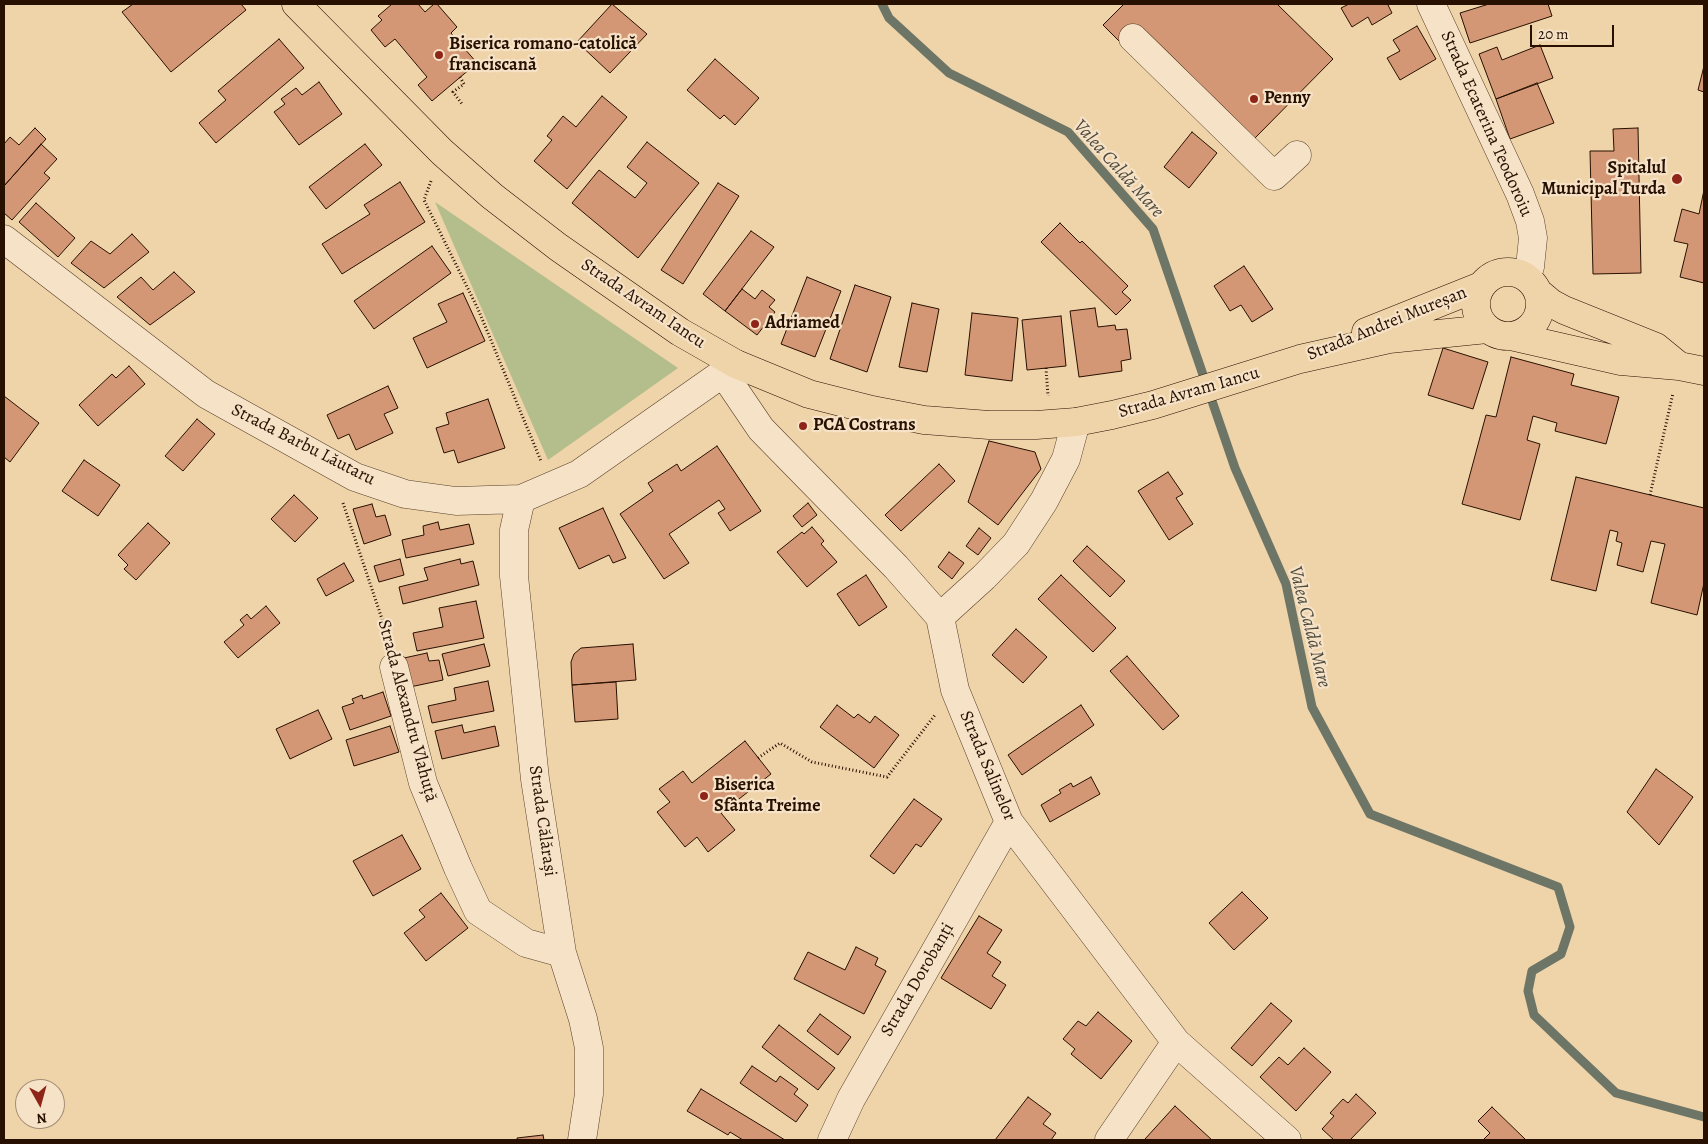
<!DOCTYPE html>
<html>
<head>
<meta charset="utf-8">
<style>
	body { margin:0 }
	#map { position:relative; width:1708px; height:1144px; overflow:hidden; background:#efd3a9; font-family:Alegreya,serif }
	canvas { display:block }
	.frame { position:absolute; inset:0; border:5px solid #271000; pointer-events:none }
	.north { position:absolute; left:15px; top:1079px; width:50px; height:50px; box-sizing:border-box; background:#f5e2c7; border:1px solid #a38e77; border-radius:50%; rotate:173deg; font-size:14px; font-weight:700; line-height:20px; text-align:center; color:#271000 }
	.north::after { content:''; display:block; margin:auto; width:18px; height:22px; background:#8f2418; clip-path:polygon(50% 0,100% 100%,50% 72%,0 100%) }
	.scale { position:absolute; left:1530px; top:25px; width:84px; height:22px; box-sizing:border-box; border:2px solid #271000; border-top:0; padding-left:6px; font-size:15px; line-height:18px; white-space:nowrap; color:#271000; -webkit-text-stroke:4px #f5e2c7; paint-order:stroke }
</style>
</head>
<body>
<div id="map">
<canvas width="1708" height="1144"></canvas>
<div class="frame"></div>
<div class="north">N</div>
<div class="scale">20 m</div>
</div>
<script>
const g = document.querySelector('canvas').getContext('2d');
g.lineJoin = 'round';
function paint(path, color) {
  g.fillStyle = color;
  g.fill(path, 'evenodd');
}
function toPath(rows) {
  const path = new Path2D();
  for (const r of rows) {
    if (r.length === 3) {
      path.moveTo(r[0] + r[2], r[1]);
      path.arc(r[0], r[1], r[2], 0, 2 * Math.PI);
      continue;
    }
    path.moveTo(r[0], r[1]);
    for (let i = 2; i < r.length; i += 2) path.lineTo(r[i], r[i + 1]);
  }
  return path;
}
function strokePath(path, color, width, dash) {
  g.strokeStyle = color;
  g.lineWidth = width;
  g.lineCap = dash ? 'butt' : 'round';
  g.setLineDash(dash || []);
  g.stroke(path);
}
function drawText(font, color, halo, rows, align = 'center') {
  g.font = font + ' Alegreya,serif';
  g.lineWidth = 4.5;
  g.setLineDash([]);
  g.textBaseline = 'middle';
  g.strokeStyle = halo;
  g.fillStyle = color;
  for (const [text, x, y, turn = 0] of rows) {
    g.save();
    g.translate(x, y);
    g.rotate((+turn || 0) * Math.PI / 180);
    g.textAlign = isNaN(turn) ? turn : align;
    if (halo) g.strokeText(text, 0, 0);
    g.fillText(text, 0, 0);
    g.restore();
  }
}
paint(toPath([
	[435,202,678,368,548,460]
]), '#b4be8c');
strokePath(toPath([
	[882,4,889,18,949,73,1068,132,1153,229,1235,468,1286,584,1312,707,1370,814,1558,887,1570,927,1561,954,1532,971,1528,991,1534,1015,1616,1093,1704,1117]
]), '#6c7566', 9);
const building = toPath([
	[133,4,241,4,246,10,171,72,122,12,133,4],
	[392,4,418,4,425,12,434,4,437,4,457,27,451,33,477,63,432,101,418,85,427,77,395,39,385,47,371,30,382,20,378,16,392,4],
	[612,4,647,34,610,73,577,42,612,4],
	[1124,4,1277,4,1333,59,1255,138,1143,28,1125,47,1103,25,1124,4],
	[1349,4,1391,4,1388,5,1392,13,1372,25,1368,17,1352,27,1341,8,1349,4],
	[1489,4,1548,4,1552,16,1470,43,1460,13,1489,4],
	[1417,26,1436,59,1400,80,1387,58,1400,51,1393,40,1417,26],
	[279,39,304,68,216,143,199,123,226,100,218,91,279,39],
	[1540,45,1553,78,1496,99,1479,54,1497,47,1502,60,1540,45],
	[715,59,759,98,735,125,724,115,720,119,687,90,715,59],
	[1704,66,1704,92,1698,90,1704,66],
	[319,82,342,114,299,145,274,112,285,104,281,99,296,88,302,95,319,82],
	[1537,83,1554,123,1510,139,1496,99,1537,83],
	[602,96,627,117,567,189,534,161,552,140,547,136,563,116,576,127,602,96],
	[35,128,46,139,4,186,4,144,10,137,19,145,35,128],
	[1638,128,1641,273,1593,274,1590,151,1614,151,1613,129,1638,128],
	[1192,132,1217,153,1189,188,1164,167,1192,132],
	[647,142,699,183,638,258,572,203,599,170,635,198,647,183,627,167,647,142],
	[41,144,57,159,44,173,50,178,12,220,4,213,4,186,41,144],
	[365,144,382,165,326,209,309,187,365,144],
	[400,182,425,222,342,274,322,244,370,214,364,205,400,182],
	[718,183,739,196,683,284,661,270,718,183],
	[1704,190,1704,283,1680,277,1688,244,1674,241,1682,209,1699,214,1704,190],
	[36,203,75,238,58,257,19,222,36,203],
	[1060,223,1080,243,1082,241,1128,286,1122,292,1131,300,1116,315,1041,242,1060,223],
	[751,231,774,247,725,311,703,294,751,231],
	[132,234,149,252,104,288,71,263,91,241,110,254,132,234],
	[432,246,451,273,374,329,354,301,432,246],
	[1244,266,1273,309,1252,322,1241,305,1230,311,1214,286,1244,266],
	[174,272,195,292,150,325,117,297,141,277,153,290,174,272],
	[807,277,841,291,815,357,781,344,807,277],
	[855,285,891,297,867,372,830,359,855,285],
	[742,289,755,299,762,290,775,300,769,307,775,312,757,335,725,311,742,289],
	[463,293,485,341,427,368,413,338,447,322,438,304,463,293],
	[912,303,939,309,927,372,899,367,912,303],
	[1095,308,1098,327,1115,325,1116,330,1127,329,1131,359,1121,361,1122,371,1079,377,1070,311,1095,308],
	[972,313,1018,318,1012,381,965,375,972,313],
	[1061,316,1066,366,1027,370,1022,320,1061,316],
	[1443,348,1488,362,1473,409,1428,395,1443,348],
	[1511,357,1574,374,1571,385,1619,397,1606,444,1555,431,1557,423,1533,416,1527,440,1540,444,1520,520,1462,504,1486,415,1496,417,1511,357],
	[129,366,145,384,98,426,79,405,112,374,116,378,129,366],
	[388,386,398,408,384,414,393,433,356,450,349,434,338,439,327,415,388,386],
	[4,396,39,423,10,462,4,457,4,396],
	[488,399,505,448,458,463,454,450,444,453,436,428,449,424,446,413,488,399],
	[197,419,215,434,183,471,165,456,197,419],
	[989,441,1035,452,1041,469,998,525,968,502,989,441],
	[717,446,761,511,730,531,718,513,725,509,719,500,669,534,689,563,664,579,620,514,653,491,648,483,677,464,681,471,717,446],
	[84,460,120,485,98,516,62,491,84,460],
	[939,464,955,481,901,531,885,515,939,464],
	[1168,472,1183,494,1176,498,1193,524,1169,540,1138,491,1168,472],
	[1576,477,1704,508,1704,583,1697,615,1651,603,1665,544,1651,541,1643,572,1617,565,1622,543,1616,541,1618,532,1610,530,1596,591,1551,580,1576,477],
	[294,495,318,518,295,542,271,519,294,495],
	[808,503,817,515,802,527,793,516,808,503],
	[372,504,376,517,385,515,391,535,364,544,353,509,372,504],
	[603,508,626,558,613,563,609,555,579,569,559,528,603,508],
	[438,522,440,530,469,524,474,544,406,558,402,540,424,535,423,526,438,522],
	[148,523,170,543,136,580,124,569,128,565,118,555,148,523],
	[812,527,824,541,821,544,837,562,807,587,777,552,802,532,804,534,812,527],
	[979,528,991,538,978,555,966,546,979,528],
	[1087,546,1125,581,1110,597,1073,561,1087,546],
	[949,552,964,563,952,579,938,567,949,552],
	[400,559,404,575,379,582,374,566,400,559],
	[460,559,461,564,473,561,479,585,403,604,399,587,428,580,424,568,460,559],
	[344,563,354,581,326,596,317,579,344,563],
	[866,575,887,607,859,626,837,594,866,575],
	[1061,575,1116,628,1093,652,1038,599,1061,575],
	[476,601,484,638,417,651,413,633,443,627,439,608,476,601],
	[266,606,280,623,238,658,224,642,244,625,240,620,247,614,251,619,266,606],
	[1016,629,1047,657,1023,683,992,655,1016,629],
	[484,644,490,666,448,676,442,654,484,644],
	[633,644,636,680,572,685,571,662,574,654,581,648,633,644],
	[427,653,429,661,439,660,443,680,410,687,404,658,427,653],
	[1127,656,1179,716,1163,730,1110,671,1127,656],
	[488,681,494,711,432,723,428,706,456,700,454,688,488,681],
	[616,682,618,719,575,722,572,685,616,682],
	[383,692,391,716,350,730,342,707,354,703,352,699,362,695,363,699,383,692],
	[837,705,854,718,858,714,870,723,875,716,899,735,874,768,820,727,837,705],
	[1081,705,1094,725,1022,775,1008,755,1081,705],
	[318,710,332,739,290,759,276,729,318,710],
	[462,725,464,733,495,726,499,746,442,759,435,731,462,725],
	[390,726,399,752,354,766,346,740,390,726],
	[745,741,771,774,721,813,735,830,708,852,697,837,685,847,657,812,670,802,659,789,683,771,692,783,745,741],
	[1656,769,1693,797,1659,845,1627,812,1656,769],
	[1091,777,1100,794,1050,822,1041,805,1061,793,1059,790,1071,783,1073,787,1091,777],
	[914,799,942,819,921,847,916,844,894,874,870,856,914,799],
	[402,835,421,869,373,896,353,861,402,835],
	[1242,892,1268,918,1234,950,1209,923,1242,892],
	[441,893,468,928,426,961,404,933,425,917,419,910,441,893],
	[979,916,1002,930,987,953,1001,962,992,976,1006,985,991,1009,941,978,979,916],
	[856,947,878,958,875,965,886,971,864,1014,794,979,808,952,845,970,856,947],
	[1271,1003,1292,1021,1252,1066,1231,1048,1271,1003],
	[1098,1012,1132,1041,1101,1079,1071,1054,1075,1049,1063,1039,1078,1021,1086,1026,1098,1012],
	[820,1014,851,1037,838,1055,807,1031,820,1014],
	[779,1025,835,1068,818,1090,762,1047,779,1025],
	[1304,1048,1331,1072,1296,1111,1260,1077,1279,1057,1288,1065,1304,1048],
	[752,1066,776,1082,780,1076,798,1089,794,1094,808,1105,796,1122,740,1083,752,1066],
	[701,1089,785,1140,743,1140,730,1132,728,1135,687,1111,701,1089],
	[1356,1094,1376,1113,1350,1140,1334,1140,1322,1129,1334,1116,1330,1113,1343,1099,1348,1103,1356,1094],
	[1028,1097,1051,1114,1043,1124,1056,1133,1051,1140,995,1140,1028,1097],
	[1175,1106,1212,1140,1147,1140,1145,1139,1175,1106],
	[1492,1107,1525,1139,1523,1140,1483,1140,1490,1133,1478,1121,1492,1107],
	[543,1135,544,1140,517,1140,517,1138,543,1135]
]);
paint(building, '#d49775');
strokePath(building, '#271000', 1);
const minor = toPath([
	[1431,4,1520,194,1530,221,1533,238,1530,267,1524,275],
	[1133,38,1274,176,1297,155],
	[4,239,206,394,355,477,405,494,456,501,521,499,579,474,736,364],
	[723,373,761,429,896,567,940,617,955,690,1009,822,1176,1042,1287,1140],
	[521,499,514,530,514,576,535,779,562,953,583,1019,589,1048,589,1094,582,1140],
	[940,617,984,577,1016,544,1044,501,1066,459,1076,422],
	[394,667,423,783,458,868,478,911,526,943,562,953],
	[832,1140,851,1099,1009,822],
	[1109,1140,1176,1042]
]);
const major = toPath([
	[296,4,442,152,492,196,558,247,680,332,736,364,809,394,872,410,924,420,989,425,1036,425,1076,422,1112,415,1153,405,1300,359,1389,339,1487,329],
	[1508,304,32],
	[1539,293,1551,303,1564,310,1656,347,1678,365],
	[1366,332,1481,286],
	[1511,336,1621,361,1679,366,1704,371]
]);
strokePath(minor, '#59412a', 29);
strokePath(major, '#271000', 29);
strokePath(toPath([
	[460,77,464,84,453,92,462,104],
	[431,181,424,200,478,309,541,461],
	[1046,368,1048,396],
	[1650,495,1673,393],
	[343,503,383,622,388,642],
	[758,758,780,743,812,762,887,777,935,715]
]), '#271000', 3, [1, 2.5]);
strokePath(minor, '#f5e2c7', 28);
strokePath(major, '#efd3a9', 28);
for (const [x, y, r, color] of [
	[439,55,5,"#8f2418"],
	[1254,99,5,"#8f2418"],
	[1677,179,6,"#8f2418"],
	[755,324,5,"#8f2418"],
	[803,426,5,"#8f2418"],
	[704,796,5,"#8f2418"]
]) {
  const dot = new Path2D();
  dot.arc(x, y, r, 0, 2 * Math.PI);
  g.fillStyle = color;
  g.fill(dot);
  strokePath(dot, '#f5e2c7', 2);
}
drawText('bold 18px', '#271000', '#f5e2c7', [
	["Biserica romano-catolică",449,45],
	["franciscană",449,66],
	["Penny",1264,99],
	["Spitalul",1666,169,"right"],
	["Municipal Turda",1666,190,"right"],
	["Adriamed",765,324],
	["PCA Costrans",813,426],
	["Biserica",714,786],
	["Sfânta Treime",714,807]
], 'left');
drawText('18px', '#271000', '#f5e2c7', [
	["Strada Ecaterina Teodoroiu",1486,124,66],
	["Strada Avram Iancu",643,304,34],
	["Strada Andrei Mureșan",1387,324,-22],
	["Strada Avram Iancu",1189,393,-16],
	["Strada Barbu Lăutaru",303,445,27],
	["Strada Alexandru Vlahuță",407,711,75],
	["Strada Salinelor",987,766,67],
	["Strada Călărași",542,821,82],
	["Strada Dorobanți",918,980,-60]
]);
drawText('italic 19px', '#4f4b3c', '#f5e2c7', [
	["Valea Caldă Mare",1118,169,48],
	["Valea Caldă Mare",1309,627,76]
]);
</script>
</body>
</html>
